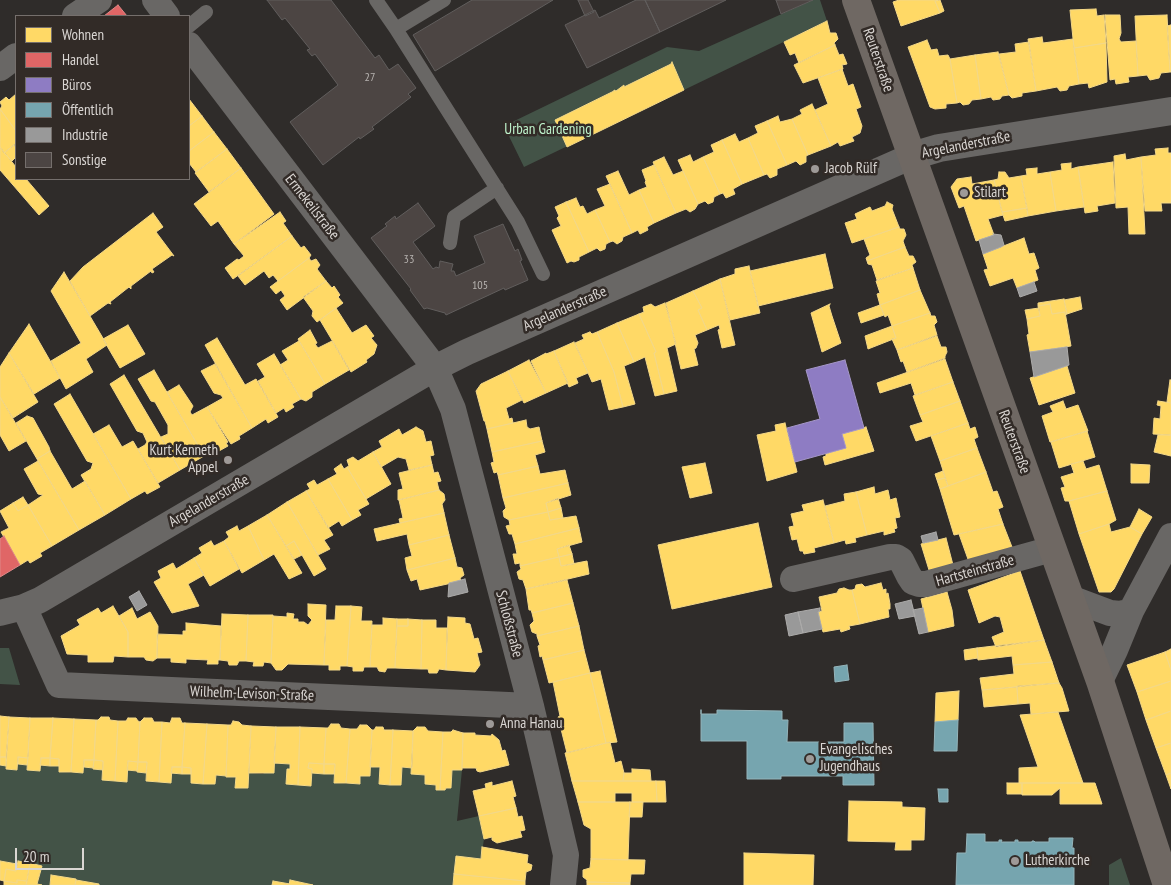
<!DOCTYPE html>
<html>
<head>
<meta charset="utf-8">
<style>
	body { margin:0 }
	#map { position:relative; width:1171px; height:885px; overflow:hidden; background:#2f2c2a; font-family:"PT Sans Narrow",sans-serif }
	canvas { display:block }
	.legend { position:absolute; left:15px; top:15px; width:175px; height:165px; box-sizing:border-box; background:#322b27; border:1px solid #756f6c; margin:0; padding:6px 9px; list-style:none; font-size:15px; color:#dad6d3 }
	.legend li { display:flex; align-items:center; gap:10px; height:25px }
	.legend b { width:25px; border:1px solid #756f6c }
	.scale { position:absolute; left:15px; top:848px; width:69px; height:22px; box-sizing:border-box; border:2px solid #dad6d3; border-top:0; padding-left:6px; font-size:15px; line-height:18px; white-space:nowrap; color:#dad6d3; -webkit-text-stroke:4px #322b27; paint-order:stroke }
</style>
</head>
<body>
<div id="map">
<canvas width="1171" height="885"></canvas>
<ul class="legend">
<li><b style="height:14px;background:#ffd966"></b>Wohnen</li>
<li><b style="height:14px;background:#e06666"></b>Handel</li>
<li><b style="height:14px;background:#8e7cc3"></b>Büros</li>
<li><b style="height:14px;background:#76a5af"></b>Öffentlich</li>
<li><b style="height:14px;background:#999"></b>Industrie</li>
<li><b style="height:14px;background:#4c4543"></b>Sonstige</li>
</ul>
<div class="scale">20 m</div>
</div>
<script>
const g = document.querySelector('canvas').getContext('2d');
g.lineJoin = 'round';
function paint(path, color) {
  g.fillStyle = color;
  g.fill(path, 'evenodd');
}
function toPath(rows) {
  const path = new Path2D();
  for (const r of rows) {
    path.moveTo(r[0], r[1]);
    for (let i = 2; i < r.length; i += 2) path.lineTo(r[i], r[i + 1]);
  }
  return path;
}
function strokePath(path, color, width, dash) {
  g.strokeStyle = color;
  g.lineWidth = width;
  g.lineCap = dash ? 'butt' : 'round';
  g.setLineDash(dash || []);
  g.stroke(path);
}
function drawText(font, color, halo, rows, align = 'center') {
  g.font = font + ' "PT Sans Narrow",sans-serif';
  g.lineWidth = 5;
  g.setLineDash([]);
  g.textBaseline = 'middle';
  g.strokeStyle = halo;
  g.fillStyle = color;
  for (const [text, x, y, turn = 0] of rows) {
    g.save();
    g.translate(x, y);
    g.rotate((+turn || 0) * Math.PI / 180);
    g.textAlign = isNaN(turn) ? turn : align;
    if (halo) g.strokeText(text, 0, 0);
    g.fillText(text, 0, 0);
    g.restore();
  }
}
paint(toPath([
	[813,0,820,0,827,21,524,167,504,126,667,47,699,51],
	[0,648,9,648,20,685,0,684],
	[274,763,290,764,290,769,287,769,287,784,310,786,312,773,334,774,334,783,360,784,360,776,370,767,380,767,379,784,401,785,402,767,412,768,412,774,425,775,425,784,436,785,436,790,445,790,446,788,451,788,452,770,462,770,457,821,479,816,484,839,481,859,456,857,453,885,313,885,291,880,290,884,273,881,272,885,99,885,51,875,50,885,42,885,37,884,42,866,18,861,17,864,0,861,0,765,6,766,6,769,17,770,18,764,27,765,27,770,40,765,59,766,59,772,83,773,84,767,93,768,94,769,103,770,102,780,127,770,146,773,146,781,159,782,171,782,171,773,191,774,191,783,203,784,215,784,216,775,226,776,226,777,236,777,235,787,249,773,263,774],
	[1121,858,1130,885,1109,885,1109,865]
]), '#435347');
const homes = toPath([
	[899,0,938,0,935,1,940,13,901,26,893,2,899,0],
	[940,0,944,11,940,13,935,1,940,0],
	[1096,9,1097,16,1104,15,1106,43,1074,48,1070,10,1096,9],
	[1105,15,1120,15,1121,33,1119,39,1121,42,1136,41,1138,76,1128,77,1129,82,1116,84,1115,79,1110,80,1105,15],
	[1167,15,1170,72,1161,73,1159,78,1150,80,1147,75,1138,76,1135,16,1167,15],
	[827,21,830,33,836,33,838,39,834,43,835,45,799,63,795,53,790,55,784,42,827,21],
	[1171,25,1171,72,1170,72,1167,26,1171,25],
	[1042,37,1043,43,1073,39,1079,84,1069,86,1067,90,1060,91,1057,87,1036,91,1028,39,1042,37],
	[927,40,931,50,937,49,939,56,948,55,950,59,957,103,946,104,946,108,935,109,930,107,908,47,927,40],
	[1029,42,1036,91,1022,93,1022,96,1012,98,1009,95,999,54,1016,52,1015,44,1029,42],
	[1106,43,1107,82,1089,88,1088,83,1079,84,1074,48,1106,43],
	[835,45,839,55,843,54,847,64,842,65,843,69,803,83,794,65,835,45],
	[998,52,1009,95,1002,96,1000,99,993,100,991,97,981,99,975,55,998,52],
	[975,55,981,99,972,100,969,104,963,105,960,102,957,103,950,59,975,55],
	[672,62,684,90,567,147,555,120,614,91,614,90,616,91,624,85,624,87,671,64,672,62],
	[842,69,848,86,853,84,861,107,856,109,862,126,860,133,852,137,854,141,840,146,838,142,831,146,815,110,828,104,818,78,842,69],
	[16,94,16,131,0,109,2,106,0,102,6,97,9,100,16,94],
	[189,99,202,116,189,126,189,99],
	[812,104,831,146,808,155,792,119,802,114,800,110,812,104],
	[0,109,16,131,16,143,4,153,0,147,0,109],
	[202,116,214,132,189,151,189,126,202,116],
	[778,116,780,122,792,119,808,155,806,156,806,162,800,165,796,161,787,165,767,121,778,116],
	[767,121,787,165,777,169,777,175,770,178,767,174,764,175,748,138,758,133,755,126,767,121],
	[214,132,227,149,196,172,189,163,189,151,214,132],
	[735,134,739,142,748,138,764,175,742,184,722,140,735,134],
	[722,140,742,184,733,189,735,194,726,198,723,193,720,194,703,157,714,152,711,145,722,140],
	[14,145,16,148,16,157,12,161,4,153,14,145],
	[0,147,16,167,16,179,26,179,49,206,39,215,0,170,0,147],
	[1168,148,1168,153,1171,153,1171,203,1161,203,1162,211,1145,211,1141,157,1156,155,1155,149,1168,148],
	[227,149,241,168,209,192,195,173,227,149],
	[1125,154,1126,160,1141,157,1145,234,1129,234,1128,207,1116,208,1114,156,1125,154],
	[690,155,693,162,703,157,720,194,714,197,713,202,708,204,705,201,698,204,678,160,690,155],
	[664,157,673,175,683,171,698,204,695,209,690,212,686,209,676,213,653,162,664,157],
	[1113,162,1115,203,1097,206,1098,211,1085,213,1078,167,1113,162],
	[1071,163,1071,169,1078,167,1084,207,1056,211,1050,172,1062,170,1061,164,1071,163],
	[654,165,676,213,654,223,639,190,647,187,645,182,646,181,642,170,654,165],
	[241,168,274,214,234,244,218,221,211,226,194,204,241,168],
	[1037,168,1037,174,1050,172,1056,211,1028,216,1021,176,1027,175,1026,169,1037,168],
	[618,171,629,195,639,190,654,223,647,227,648,230,640,234,638,230,632,233,606,176,618,171],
	[999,172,1005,172,1009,178,1021,176,1027,208,1002,212,994,180,998,179,999,172],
	[971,177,972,184,994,180,1003,215,988,219,994,235,976,241,964,206,959,208,951,187,957,179,971,177],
	[610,184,632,233,623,237,622,241,617,244,613,241,610,242,595,210,605,206,597,189,610,184],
	[576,198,580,207,583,206,587,214,595,210,610,242,606,244,605,249,600,251,597,248,589,252,566,202,576,198],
	[566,202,589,252,579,257,579,260,574,262,571,261,567,263,552,230,561,226,557,218,559,216,555,207,566,202],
	[887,202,893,205,892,209,899,227,852,243,845,223,857,219,855,214,870,207,872,211,885,206,887,202],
	[1027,208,1028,216,1005,221,1002,212,1027,208],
	[280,212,286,221,283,223,292,236,233,279,225,268,237,259,239,260,244,256,234,244,280,212],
	[153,213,163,227,156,232,174,256,172,255,152,269,154,272,152,273,151,271,131,286,131,289,129,287,110,302,111,304,108,303,90,316,70,281,83,267,153,213],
	[899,227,900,229,904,229,906,235,903,241,905,247,867,261,866,258,870,255,864,239,899,227],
	[292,236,301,248,304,246,311,255,309,258,278,281,273,275,269,278,264,271,245,285,238,276,292,236],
	[1024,238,1029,254,1034,253,1039,268,1035,270,1038,280,1017,288,1013,278,990,286,984,270,988,269,983,254,1024,238],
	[905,247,909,256,913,256,916,262,912,265,913,268,877,280,872,265,868,264,867,261,905,247],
	[825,254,833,288,758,306,750,271,825,254],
	[309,258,311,261,316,259,320,265,317,269,326,281,287,310,280,300,285,296,281,290,276,294,270,287,309,258],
	[749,266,760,313,730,320,720,279,735,274,735,269,749,266],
	[913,268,920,290,880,305,877,294,880,293,876,281,913,268],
	[64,272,107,345,86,359,93,372,66,389,51,361,81,343,51,291,64,272],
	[720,279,735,345,722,348,718,330,720,329,719,325,707,330,698,310,702,308,693,291,720,279],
	[326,281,332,288,334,286,340,295,338,297,343,303,317,322,312,316,313,311,303,297,326,281],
	[920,290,930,313,892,326,888,315,885,317,880,305,920,290],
	[693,291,702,308,698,310,707,330,695,335,698,343,696,348,694,349,698,365,681,369,666,303,693,291],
	[1080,297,1082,309,1067,314,1064,300,1080,297],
	[1064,299,1067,314,1065,315,1065,312,1052,314,1050,304,1038,306,1038,303,1064,299],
	[665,303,676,344,667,348,677,391,664,394,654,353,656,352,639,314,644,312,643,307,651,304,655,307,665,303],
	[830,304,829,306,832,316,841,343,822,352,811,313,830,304],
	[1050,304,1052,314,1065,312,1071,346,1030,352,1027,335,1029,334,1027,319,1040,316,1038,306,1050,304],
	[880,305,884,315,861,323,858,313,880,305],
	[336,308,352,333,366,325,374,336,371,338,377,345,374,354,366,360,367,362,351,372,320,320,336,308],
	[1039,308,1040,316,1027,319,1025,310,1039,308],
	[930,313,931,316,935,316,937,322,934,325,937,335,897,350,892,339,896,338,892,326,930,313],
	[639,314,656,352,654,353,664,394,655,396,645,357,634,362,617,323,639,314],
	[617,323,634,362,624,366,635,404,623,407,614,372,597,332,617,323],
	[29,324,60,378,34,394,9,353,29,324],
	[128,325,145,354,120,368,103,339,128,325],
	[892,326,896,338,868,349,865,336,892,326],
	[310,330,317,343,315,344,318,348,332,341,349,370,325,384,298,339,310,330],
	[590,332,592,334,597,332,614,372,623,407,609,410,601,379,592,382,575,343,584,339,582,335,590,332],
	[937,336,941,347,946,347,947,352,945,356,945,358,907,372,903,361,901,362,897,350,937,336],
	[217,338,245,385,256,379,278,417,268,423,266,419,252,428,205,345,217,338],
	[299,341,325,384,312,392,312,397,306,401,301,399,280,365,288,360,282,351,299,341],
	[574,342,588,373,576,378,578,383,569,387,554,351,574,342],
	[554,351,568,383,546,393,531,361,546,353,546,354,554,351],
	[9,353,38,402,13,418,0,397,0,367,9,353],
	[274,354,301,399,292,404,294,407,286,412,284,408,276,413,258,381,265,377,257,364,274,354],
	[945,359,953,382,915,395,911,383,880,393,877,383,945,359],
	[529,360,546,393,524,403,508,371,529,360],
	[215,364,252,428,239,436,240,439,231,444,207,407,223,398,221,395,214,393,201,371,215,364],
	[1067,366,1075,393,1039,405,1030,378,1067,366],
	[154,370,204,456,180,470,161,437,168,434,168,425,155,402,151,401,138,379,154,370],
	[508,371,522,400,506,408,509,419,512,418,513,423,487,429,485,421,484,421,476,391,481,384,508,371],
	[124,375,180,470,158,483,138,449,145,445,147,442,143,433,137,431,110,384,124,375],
	[1170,380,1171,380,1171,403,1167,402,1170,380],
	[953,382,960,401,920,415,913,396,953,382],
	[179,385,193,406,190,412,192,415,207,407,228,442,226,443,228,446,219,451,217,448,204,456,167,392,179,385],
	[70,394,131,499,105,515,81,475,91,469,93,463,87,461,54,404,70,394],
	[0,397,26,441,9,451,0,435,0,397],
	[960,401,968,423,916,441,910,426,923,422,920,415,960,401],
	[1063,401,1066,409,1078,405,1088,431,1050,442,1042,416,1053,412,1050,406,1063,401],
	[1158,401,1171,403,1171,435,1153,434,1154,418,1160,419,1161,406,1157,405,1158,401],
	[27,416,33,418,49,447,50,451,37,459,16,423,27,416],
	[526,420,527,427,530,429,539,427,542,441,492,452,487,429,526,420],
	[785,423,797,472,767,481,757,435,776,431,775,425,785,423],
	[968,423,970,429,975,427,978,437,974,439,977,448,940,461,931,436,968,423],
	[109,425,122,447,133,441,160,487,147,494,145,491,131,499,93,434,109,425],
	[416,427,423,431,426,442,431,441,434,455,430,456,432,465,409,470,406,459,398,457,381,467,373,452,382,447,379,441,399,429,402,435,416,427],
	[866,427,874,451,825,465,823,457,826,456,826,454,846,448,842,434,866,427],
	[1087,431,1095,457,1059,468,1051,442,1087,431],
	[1158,435,1171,435,1171,456,1154,452,1158,435],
	[542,441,545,452,535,455,538,466,498,475,497,472,494,473,491,463,494,462,492,452,542,441],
	[977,448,986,472,948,486,940,461,977,448],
	[50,451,72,489,85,481,105,515,79,530,37,459,50,451],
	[373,452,391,484,366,499,347,467,349,466,347,460,353,457,358,461,373,452],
	[38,461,79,530,52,546,28,505,43,495,38,494,24,469,38,461],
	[1083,461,1086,469,1099,465,1107,491,1069,501,1065,501,1061,488,1065,487,1061,477,1074,473,1071,464,1083,461],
	[705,463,712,493,690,498,682,467,705,463],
	[341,464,344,469,347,467,369,504,358,510,361,515,352,520,328,479,337,474,334,469,341,464],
	[1131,464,1150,465,1149,483,1131,483,1131,464],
	[432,465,434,473,438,472,441,481,437,482,439,490,398,500,398,490,403,489,399,473,432,465],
	[538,466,540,474,565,470,568,483,503,498,498,475,538,466],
	[943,471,945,478,937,480,935,474,943,471],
	[986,472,993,492,997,491,1003,507,998,509,1003,524,954,535,940,489,986,472],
	[945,478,948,486,940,489,937,480,945,478],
	[328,479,352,520,342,526,339,521,328,528,306,491,310,489,307,484,314,480,317,485,328,479],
	[568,483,571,495,546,503,548,512,509,520,504,517,503,511,506,508,503,498,568,483],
	[874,487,875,494,888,490,890,500,896,498,900,517,895,518,897,528,894,529,895,532,884,535,884,531,867,535,856,492,874,487],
	[439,490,444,494,445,500,442,504,444,513,400,523,399,519,403,518,399,500,439,490],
	[306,491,333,535,324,540,330,549,318,555,287,502,306,491],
	[1107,491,1116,520,1109,524,1079,534,1069,501,1107,491],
	[856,492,867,535,855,538,856,542,846,544,845,540,834,543,825,506,845,501,844,494,856,492],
	[23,497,28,505,18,511,13,503,23,497],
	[558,498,561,508,548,512,546,503,558,498],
	[823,500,834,543,814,548,815,552,804,554,803,551,800,551,797,539,792,540,789,527,794,526,791,514,804,511,802,505,823,500],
	[287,502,326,569,314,576,294,541,286,546,267,515,287,502],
	[13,503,18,511,28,505,52,546,40,553,42,556,30,563,28,560,20,565,1,532,9,528,0,511,13,503],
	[561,508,563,518,550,520,548,512,561,508],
	[1139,509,1152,517,1142,534,1130,527,1139,509],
	[548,512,550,520,576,516,579,528,515,544,512,534,509,534,506,526,510,525,509,520,548,512],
	[444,513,449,535,409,545,407,534,377,541,374,529,444,513],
	[267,515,302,573,289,579,274,554,264,560,248,526,267,515],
	[758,523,772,587,672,609,658,545,758,523],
	[1003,524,1012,547,969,562,959,534,1003,524],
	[1109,524,1111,532,1130,527,1142,534,1114,589,1111,592,1099,592,1079,534,1109,524],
	[237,526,239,531,248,526,264,560,242,573,224,541,229,537,226,532,237,526],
	[579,528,582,542,557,549,559,557,520,566,520,563,515,564,513,554,517,554,515,544,579,528],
	[449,535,455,558,407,570,405,558,412,556,409,545,449,535],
	[946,538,953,565,929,570,921,544,946,538],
	[211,541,214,546,224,541,239,569,210,586,194,558,202,553,199,548,211,541],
	[294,541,302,555,294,559,286,546,294,541],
	[569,545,572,554,559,557,557,549,569,545],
	[572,554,574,564,561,566,559,557,572,554],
	[559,557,561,566,587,561,589,574,526,589,523,580,519,579,517,572,521,569,520,566,559,557],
	[194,558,204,575,188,584,199,606,172,613,154,582,161,578,158,571,173,563,176,569,194,558],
	[455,558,457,567,462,568,464,575,460,578,461,581,420,590,417,579,411,581,407,570,455,558],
	[1020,571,1044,640,996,647,992,637,1004,632,1000,617,995,616,979,623,968,590,1020,571],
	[567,580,573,603,532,613,531,610,529,610,526,589,567,580],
	[881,583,883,590,886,589,886,594,888,593,890,604,890,609,888,609,889,617,860,624,852,590,855,589,856,585,862,584,865,587,881,583],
	[844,588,849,590,852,590,860,624,849,626,850,629,841,632,840,629,823,632,818,612,822,611,819,597,837,593,839,589,844,588],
	[947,592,952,610,954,626,928,632,921,599,947,592],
	[573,603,579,626,537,636,537,634,532,632,530,625,534,621,532,613,573,603],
	[308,604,326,605,324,665,288,664,282,670,276,670,271,663,273,616,287,617,287,613,294,614,293,619,298,619,298,622,304,622,308,625,312,620,308,616,308,604],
	[113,606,128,632,128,657,114,656,113,662,88,662,88,655,67,654,61,636,80,625,77,620,98,608,101,613,113,606],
	[336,606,351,606,347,666,340,666,340,670,329,670,329,665,324,665,326,620,335,620,336,606],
	[351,606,362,607,361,621,372,621,370,667,364,667,363,671,353,671,353,667,347,666,351,606],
	[132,608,137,619,150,612,158,626,157,658,153,661,146,660,144,657,128,657,128,632,119,616,132,608],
	[222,614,248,615,246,661,239,661,237,665,229,665,228,661,220,660,222,614],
	[248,615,273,615,271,663,264,662,263,666,253,666,254,662,246,661,248,615],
	[448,617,465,618,465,623,470,624,474,639,478,638,482,652,477,653,480,665,475,672,446,670,448,617],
	[383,618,397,619,395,668,387,668,385,672,379,671,377,667,370,667,372,625,383,625,383,618],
	[397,619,408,619,408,626,397,626,397,619],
	[408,619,422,620,421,669,395,668,397,626,408,626,408,619],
	[422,620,436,620,436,628,447,628,446,670,439,669,437,673,429,673,428,669,421,669,422,620],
	[186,623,221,626,220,660,218,660,218,664,207,664,208,660,186,659,186,663,171,662,171,658,157,658,157,634,183,635,183,631,186,631,186,623],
	[579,626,584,650,543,660,542,656,540,657,538,646,540,645,537,636,579,626],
	[1044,640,1052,662,1013,665,1012,656,978,660,977,648,1044,640],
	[977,648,978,658,965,660,964,650,977,648],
	[1171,649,1171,670,1165,652,1171,649],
	[584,650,590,673,549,683,543,660,584,650],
	[1165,652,1171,670,1171,681,1137,692,1127,665,1165,652],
	[1052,662,1059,683,982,690,980,678,1014,674,1013,665,1052,662],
	[600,671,617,742,606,743,590,673,600,671],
	[590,673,606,743,567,753,558,717,560,716,553,682,590,673],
	[1171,681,1171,711,1146,720,1137,692,1171,681],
	[1059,683,1062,688,1069,711,1031,714,1030,703,1018,704,1017,686,1059,683],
	[1017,687,1018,704,984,707,982,690,1017,687],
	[959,691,958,720,935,722,936,693,959,691],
	[1171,711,1171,743,1156,748,1146,720,1171,711],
	[1058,712,1083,783,1019,783,1019,768,1038,767,1020,715,1058,712],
	[0,716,9,717,6,757,0,757,0,716],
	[9,717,30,718,28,758,18,757,17,770,6,769,9,717],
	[101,717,109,717,110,720,118,721,115,781,102,780,103,761,94,760,96,720,98,720,101,717],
	[30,718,53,718,50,758,41,758,40,771,27,770,30,718],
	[53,718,74,719,71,772,59,772,59,759,50,758,53,718],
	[128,718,136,718,138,721,140,722,138,762,128,761,127,782,115,781,118,721,126,721,128,718],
	[144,718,152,718,154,722,162,722,159,782,146,781,147,762,138,762,140,722,144,718],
	[172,718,180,718,182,723,185,723,182,767,172,767,171,783,159,782,162,722,170,723,172,718],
	[74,719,96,720,94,760,84,760,83,773,71,772,74,719],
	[233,721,239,722,242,725,251,726,248,788,235,788,236,777,226,777,228,725,231,725,233,721],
	[185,723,207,724,203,784,191,783,191,768,182,767,185,723],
	[207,724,228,725,226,776,216,775,215,784,203,784,207,724],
	[331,724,339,724,341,728,350,729,346,783,334,783,335,764,324,764,326,728,328,728,331,724],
	[360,725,367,725,372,730,370,776,360,776,360,784,346,783,350,729,357,729,360,725],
	[251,726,276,727,274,773,249,773,251,726],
	[276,727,300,727,298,785,286,784,287,769,290,769,290,764,274,763,276,727],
	[300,727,326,728,324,764,309,763,308,768,312,769,311,786,298,785,300,727],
	[376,727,383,727,384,730,393,730,390,785,379,784,380,767,370,767,372,730,374,730,376,727],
	[417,727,425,727,428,731,443,732,440,790,436,790,436,785,425,784,425,775,411,774,413,731,417,727],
	[393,730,413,731,412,768,402,767,401,785,390,785,393,730],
	[453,730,463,733,462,770,452,770,451,788,446,788,445,790,440,790,443,732,451,732,453,730],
	[463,733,475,733,475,735,491,736,492,734,499,740,502,751,505,750,509,765,480,772,477,771,476,768,462,768,463,733],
	[610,742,615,763,621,761,624,773,623,781,572,781,565,753,610,742],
	[1171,743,1171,773,1166,775,1156,748,1171,743],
	[0,757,6,757,6,766,0,765,0,757],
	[18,757,28,758,27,765,18,764,18,757],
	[41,758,50,758,50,766,40,765,41,758],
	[50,758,59,759,59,766,50,766,50,758],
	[84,760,94,760,93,768,84,767,84,760],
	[94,760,103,761,103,770,93,769,94,760],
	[128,761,138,762,137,771,127,770,128,761],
	[138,762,147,762,146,773,137,772,138,762],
	[309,763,324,764,324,774,312,773,312,769,308,768,309,763],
	[324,764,335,764,334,774,324,774,324,764],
	[172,767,182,767,182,774,171,773,172,767],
	[182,767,191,768,191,774,182,774,182,767],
	[632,769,650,770,651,781,623,781,624,773,632,773,632,769],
	[1171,773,1171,789,1166,775,1171,773],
	[512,781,516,796,513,797,516,808,479,816,473,791,486,788,485,784,492,782,492,786,512,781],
	[572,781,656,781,657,802,632,802,632,793,615,793,615,802,578,802,572,781],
	[656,781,665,781,666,802,657,802,656,781],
	[1007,783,1022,783,1022,794,1007,794,1007,783],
	[1022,783,1095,783,1102,804,1060,804,1060,788,1052,795,1022,795,1022,783],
	[849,801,902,802,902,807,925,808,924,840,911,840,911,850,895,850,896,842,848,841,849,801],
	[578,802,630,802,628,860,591,859,591,829,584,825,578,802],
	[630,802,643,802,642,817,629,817,630,802],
	[516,808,518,817,522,816,525,830,520,831,522,837,497,843,492,840,492,837,484,839,479,816,516,808],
	[482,847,528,855,527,863,532,865,531,870,526,872,525,881,454,874,456,856,481,859,482,847],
	[744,853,814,855,813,885,744,885,744,853],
	[591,859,645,860,644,874,631,874,630,883,587,882,587,880,583,877,583,870,590,868,591,859],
	[0,861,17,864,16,871,6,869,4,881,0,880,0,861],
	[18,861,30,863,27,881,17,880,17,883,4,881,6,869,16,871,18,861],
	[30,863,42,866,37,884,42,885,26,885,30,863],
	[454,874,525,881,525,885,453,885,454,874],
	[51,875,76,879,75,885,50,885,51,875],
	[17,880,27,881,26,885,4,885,4,881,17,883,17,880],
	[76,880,99,884,99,885,75,885,76,880],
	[290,880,313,885,289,885,290,880],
	[273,881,290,884,289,885,272,885,273,881],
	[587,882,630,883,630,885,587,885,587,882]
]);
paint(homes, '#ffd966');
strokePath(homes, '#f4d887', 1);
const shops = toPath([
	[118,5,127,16,104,16,118,5],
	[4,536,20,565,0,577,0,539,4,536]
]);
paint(shops, '#e06666');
strokePath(shops, '#de8887', 1);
const offices = toPath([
	[845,360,864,428,842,434,846,448,795,462,787,428,820,419,806,370,845,360]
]);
paint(offices, '#8e7cc3');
strokePath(offices, '#a597c8', 1);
const public = toPath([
	[847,665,849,680,835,682,834,667,847,665],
	[701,710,701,714,717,714,717,710,782,711,782,720,788,720,787,742,844,742,844,723,873,723,874,785,843,785,843,776,781,776,781,779,747,779,747,741,701,741,701,710],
	[958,720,957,751,934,751,935,722,958,720],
	[938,789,948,789,948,802,939,802,938,789],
	[967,834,985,834,985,842,999,842,999,840,1002,840,1001,842,1015,842,1015,840,1018,840,1018,842,1032,842,1032,841,1034,841,1035,842,1049,842,1049,838,1073,838,1072,848,1074,848,1074,885,956,885,957,853,966,853,967,834]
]);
paint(public, '#76a5af');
strokePath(public, '#94b4ba', 1);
const industry = toPath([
	[993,234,1001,235,1004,245,1001,247,983,254,979,240,994,235,993,234],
	[1034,282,1037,291,1020,297,1017,288,1034,282],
	[1067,347,1069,365,1034,377,1030,352,1067,347],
	[936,532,938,540,923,543,921,536,936,532],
	[465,579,468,592,448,597,449,583,465,579],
	[139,591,147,605,137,611,129,597,139,591],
	[911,600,915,616,899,619,895,604,911,600],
	[820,608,820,611,818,612,822,629,803,633,798,612,820,608],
	[923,608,928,632,919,634,913,610,923,608],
	[798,612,803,633,789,636,785,615,798,612]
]);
paint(industry, '#999');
strokePath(industry, '#acabaa', 1);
const building = toPath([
	[267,0,331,0,375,58,379,55,389,70,398,64,416,88,408,94,411,97,372,127,374,129,360,139,359,137,323,165,290,122,338,85,315,54,312,56,307,50,310,49,285,18,282,20,267,0],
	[472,0,553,0,435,71,413,35,472,0],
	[578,0,588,0,594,12,585,16,578,0],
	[636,0,645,0,660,32,587,68,565,25,595,10,599,18,636,0],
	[645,0,726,0,660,32,645,0],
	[776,0,813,0,781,14,776,0],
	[418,203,435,226,413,242,433,269,436,267,439,268,440,261,453,264,451,271,454,271,456,276,485,263,474,236,503,224,515,251,518,249,522,260,520,261,528,280,505,290,504,288,446,315,445,313,427,308,424,309,410,290,411,289,371,238,387,226,385,224,395,216,396,219,418,203]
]);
paint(building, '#4c4543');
strokePath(building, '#615e5d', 1);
strokePath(toPath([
	[376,0,396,29,444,0],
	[189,26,206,12],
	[396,29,518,222,543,274],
	[450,243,454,217,497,188]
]), '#696765', 14);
strokePath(toPath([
	[155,0,167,16],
	[75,16,99,0],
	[189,45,435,368,453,409,531,706,566,855,563,885],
	[0,68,16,56],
	[793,579,890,557,896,557,901,560,909,576,913,582,919,584,926,584,1052,549],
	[1070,598,1110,613,1121,614,1131,611],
	[24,607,59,685,531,706],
	[0,613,24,607,40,600,435,368,467,352,912,156],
	[1100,681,1115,650,1131,611,1171,536]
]), '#696765', 26);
strokePath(toPath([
	[912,156,939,148,1171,111]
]), '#696765', 28);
strokePath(toPath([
	[856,0,1100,681,1167,885]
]), '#6f6863', 28);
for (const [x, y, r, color] of [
	[815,169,5,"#9e9a98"],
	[964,193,5,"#9e9a98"],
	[228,460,5,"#9e9a98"],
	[490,724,5,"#9e9a98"],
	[810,759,5,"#9e9a98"],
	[1015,861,5,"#9e9a98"]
]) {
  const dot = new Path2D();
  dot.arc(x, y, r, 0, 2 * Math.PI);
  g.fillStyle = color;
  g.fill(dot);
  strokePath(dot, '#322b27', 2);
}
drawText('12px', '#b6b2af', null, [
	["27",370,78],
	["33",409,260],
	["105",480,286]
]);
drawText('15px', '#dad6d3', '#322b27', [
	["Reuterstraße",878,60,71],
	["Argelanderstraße",966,145,-11],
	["Ermekeilstraße",312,207,52],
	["Argelanderstraße",565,309,-24],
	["Reuterstraße",1014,442,70],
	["Argelanderstraße",209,501,-30],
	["Hartsteinstraße",975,571,-16],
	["Schloßstraße",509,624,75],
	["Wilhelm-Levison-Straße",252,694,2]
]);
drawText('15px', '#bef2cb', '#322b27', [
	["Urban Gardening",548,130]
]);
drawText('15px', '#dad6d3', '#322b27', [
	["Jacob Rülf",825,169],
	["Stilart",974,193],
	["Kurt Kenneth",218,451,"right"],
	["Appel",218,468,"right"],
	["Anna Hanau",500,724],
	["Evangelisches",820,750],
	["Jugendhaus",820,767],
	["Lutherkirche",1025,861]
], 'left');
</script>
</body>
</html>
